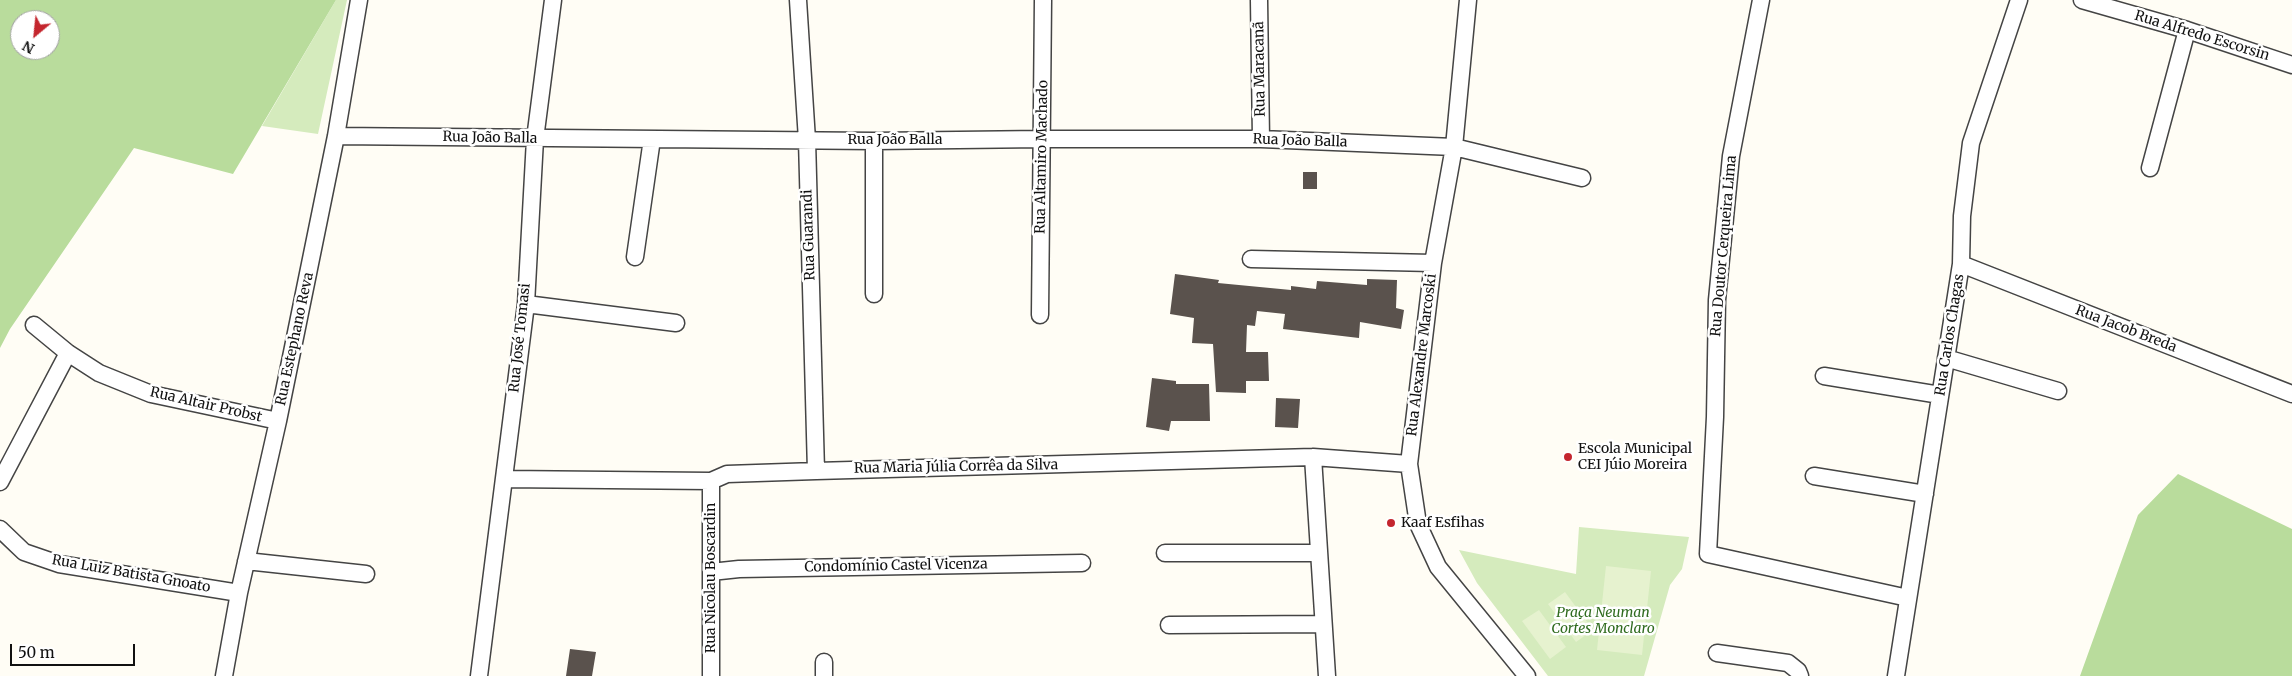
<!DOCTYPE html>
<html>
<head>
<meta charset="utf-8">
<style>
	body { margin:0 }
	#map { position:relative; width:2292px; height:676px; overflow:hidden; background:#fffdf5; font-family:Merriweather,serif }
	canvas { display:block }
	.north { position:absolute; left:10px; top:10px; width:50px; height:50px; box-sizing:border-box; background:#fff; border:1px solid #a0a0a0; border-radius:50%; rotate:208deg; font-size:14px; font-weight:700; line-height:20px; text-align:center; color:#111 }
	.north::after { content:''; display:block; margin:auto; width:18px; height:22px; background:#c4262e; clip-path:polygon(50% 0,100% 100%,50% 72%,0 100%) }
	.scale { position:absolute; left:10px; top:644px; width:125px; height:22px; box-sizing:border-box; border:2px solid #111; border-top:0; padding-left:6px; font-size:15px; line-height:18px; white-space:nowrap; color:#111; -webkit-text-stroke:4px #fff; paint-order:stroke }
</style>
</head>
<body>
<div id="map">
<canvas width="2292" height="676"></canvas>
<div class="north">N</div>
<div class="scale">50 m</div>
</div>
<script>
const g = document.querySelector('canvas').getContext('2d');
g.lineJoin = 'round';
function paint(path, color) {
  g.fillStyle = color;
  g.fill(path, 'evenodd');
}
function toPath(rows) {
  const path = new Path2D();
  for (const r of rows) {
    path.moveTo(r[0], r[1]);
    for (let i = 2; i < r.length; i += 2) path.lineTo(r[i], r[i + 1]);
  }
  return path;
}
function strokePath(path, color, width, dash) {
  g.strokeStyle = color;
  g.lineWidth = width;
  g.lineCap = dash ? 'butt' : 'round';
  g.setLineDash(dash || []);
  g.stroke(path);
}
function drawText(font, color, halo, rows, align = 'center') {
  g.font = font + ' Merriweather,serif';
  g.lineWidth = 5;
  g.setLineDash([]);
  g.textBaseline = 'middle';
  g.strokeStyle = halo;
  g.fillStyle = color;
  for (const [text, x, y, turn = 0] of rows) {
    g.save();
    g.translate(x, y);
    g.rotate((+turn || 0) * Math.PI / 180);
    g.textAlign = isNaN(turn) ? turn : align;
    if (halo) g.strokeText(text, 0, 0);
    g.fillText(text, 0, 0);
    g.restore();
  }
}
paint(toPath([
	[336,0,347,0,318,134,262,126],
	[1579,527,1689,537,1682,569,1670,585,1644,676,1548,676,1477,583,1459,550,1576,574]
]), '#d5ebbd');
paint(toPath([
	[0,0,336,0,233,174,134,148,10,329,0,348],
	[20,20,50,20,50,50,20,50],
	[2178,474,2292,529,2292,676,2080,676,2138,515]
]), '#b9dc9c');
paint(toPath([
	[1606,566,1651,571,1642,655,1597,650],
	[1565,592,1593,630,1576,642,1548,604],
	[1539,610,1566,647,1550,659,1522,621]
]), '#e6f2cf');
paint(toPath([
	[1303,172,1317,172,1317,189,1303,189],
	[1175,274,1219,280,1218,283,1291,290,1291,286,1316,289,1317,281,1367,285,1367,279,1397,280,1396,308,1404,310,1401,329,1360,322,1359,338,1283,329,1285,314,1257,311,1255,326,1247,325,1246,352,1268,352,1269,381,1246,381,1246,393,1216,392,1213,344,1192,343,1194,318,1170,314],
	[1152,378,1176,381,1176,384,1209,384,1210,421,1171,421,1169,431,1146,427],
	[1276,398,1300,399,1298,428,1275,427],
	[570,649,596,652,592,676,566,676]
]), '#5a524d');
const minor = toPath([
	[798,0,807,140,816,471],
	[1259,0,1261,139],
	[1468,0,1454,147,1433,263,1409,464,1418,524,1438,567,1527,676],
	[1761,0,1731,156,1717,300,1715,417,1708,554,1908,598],
	[2082,0,2187,30,2292,65],
	[336,136,874,141,1042,139,1261,139,1454,147,1582,178],
	[874,141,874,294],
	[2150,168,2187,30],
	[635,257,652,139],
	[1251,259,1433,263],
	[1961,264,2292,394],
	[526,304,676,323],
	[1040,315,1043,0],
	[34,325,68,353,99,373,151,394,278,421],
	[1946,358,2058,391],
	[1824,376,1940,395],
	[1313,457,1327,676],
	[1814,476,1925,494],
	[504,479,711,481,727,474,816,471,1313,457,1409,464],
	[0,482,68,353],
	[0,529,24,552,59,564,239,593],
	[1165,553,1318,553],
	[246,561,366,574],
	[711,572,739,569,1082,563],
	[1169,625,1323,624],
	[1717,653,1788,663,1798,671,1800,676],
	[824,662,824,676],
	[224,676,239,593,278,421,336,136,359,0],
	[479,676,526,304,535,139,553,0],
	[711,676,711,481],
	[1896,676,1961,264,1962,216,1971,143,2019,0]
]);
strokePath(minor, '#444', 19);
strokePath(minor, '#fff', 16);
for (const [x, y, r, color] of [
	[1568,457,5,"#c4262e"],
	[1391,523,5,"#c4262e"]
]) {
  const dot = new Path2D();
  dot.arc(x, y, r, 0, 2 * Math.PI);
  g.fillStyle = color;
  g.fill(dot);
  strokePath(dot, '#fff', 2);
}
drawText('14px', '#111', '#fff', [
	["Rua Alfredo Escorsin",2202,36,17],
	["Rua Maracanã",1260,69,-91],
	["Rua João Balla",490,138,1],
	["Rua João Balla",895,140],
	["Rua João Balla",1300,141,2],
	["Rua Altamiro Machado",1042,157,-89],
	["Rua Guarandi",809,235,-92],
	["Rua Doutor Cerqueira Lima",1724,246,-85],
	["Rua Jacob Breda",2126,329,21],
	["Rua Carlos Chagas",1950,335,-81],
	["Rua José Tomasi",520,338,-84],
	["Rua Estephano Reva",295,339,-78],
	["Rua Alexandre Marcoski",1422,355,-83],
	["Rua Altair Probst",206,405,13],
	["Rua Maria Júlia Corrêa da Silva",956,467,-1],
	["Condomínio Castel Vicenza",896,566,-1],
	["Rua Luiz Batista Gnoato",131,574,10],
	["Rua Nicolau Boscardin",711,578,-90]
]);
drawText('14px', '#111', '#fff', [
	["Escola Municipal",1578,449],
	["CEI Júio Moreira",1578,465],
	["Kaaf Esfihas",1401,523]
], 'left');
drawText('italic 14px', '#2f6b1f', '#fff', [
	["Praça Neuman",1603,613],
	["Cortes Monclaro",1603,629]
]);
</script>
</body>
</html>
